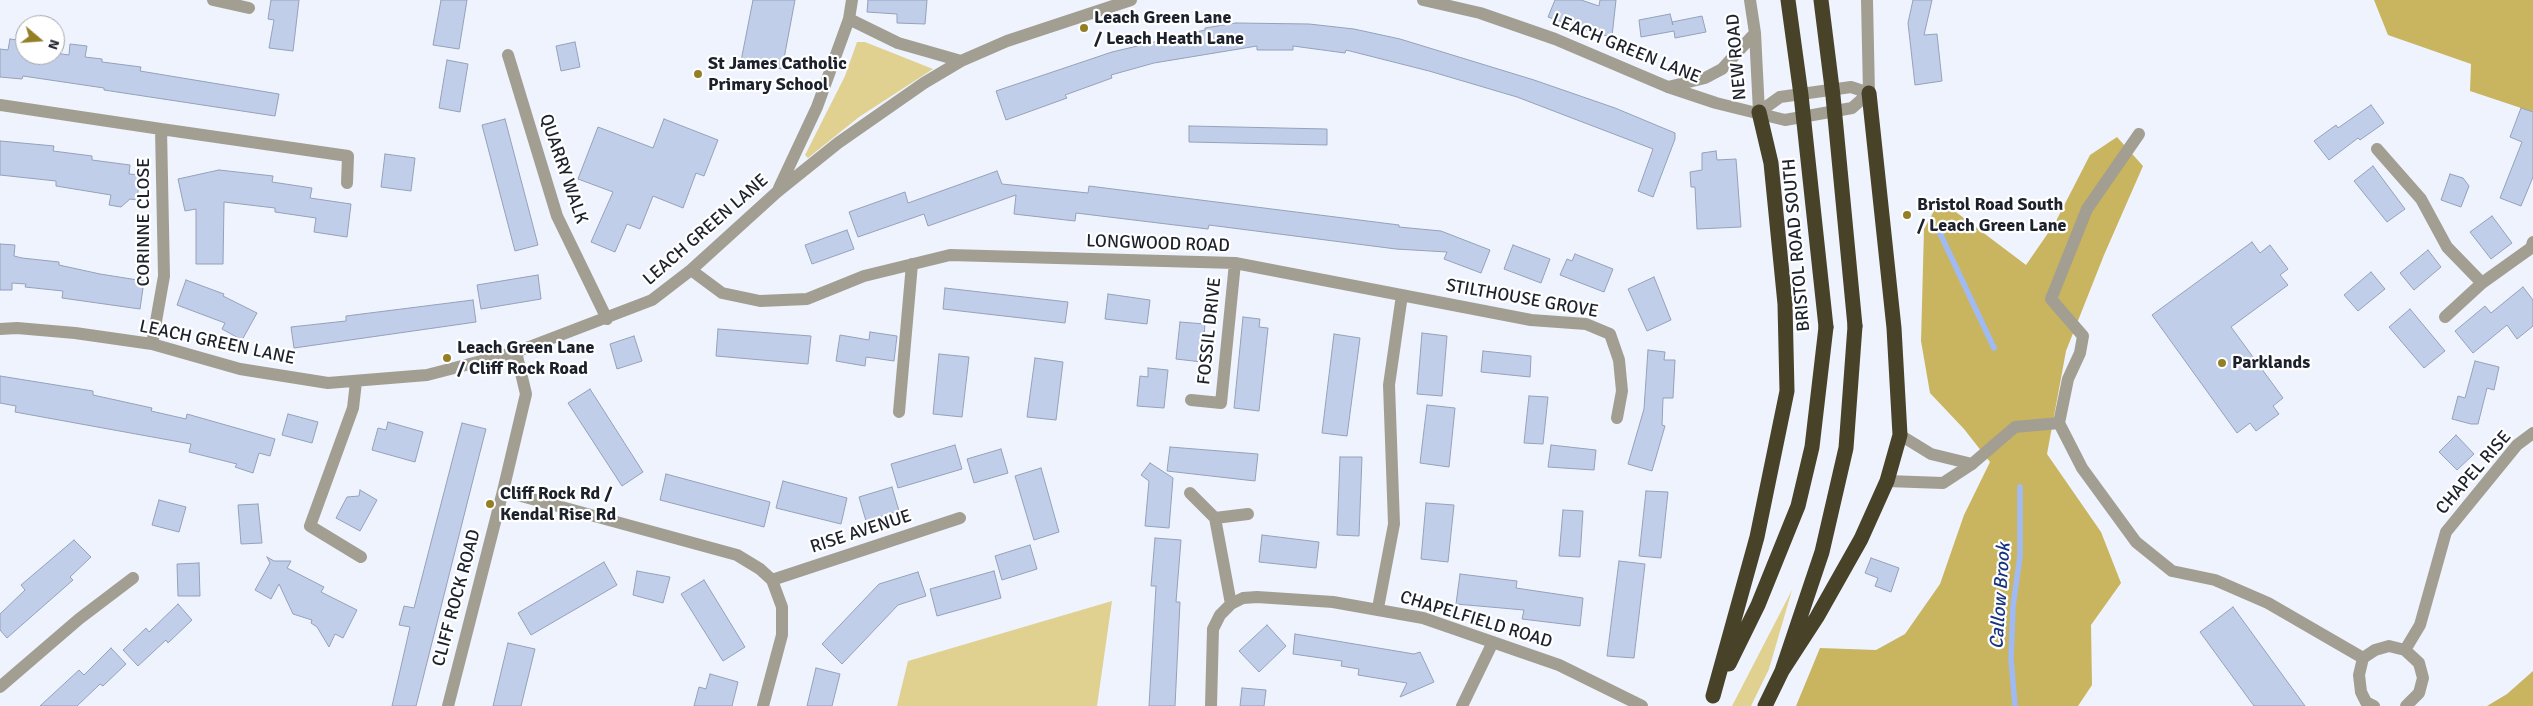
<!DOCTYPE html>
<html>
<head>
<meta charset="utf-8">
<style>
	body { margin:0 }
	#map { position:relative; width:2533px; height:706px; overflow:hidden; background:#eef3fe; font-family:Signika,sans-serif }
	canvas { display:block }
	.north { position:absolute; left:15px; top:15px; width:50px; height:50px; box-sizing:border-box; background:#fff; border:1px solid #a4a6aa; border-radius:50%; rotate:108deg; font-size:14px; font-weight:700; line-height:20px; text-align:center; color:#1c212b }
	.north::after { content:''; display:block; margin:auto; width:18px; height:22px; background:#937f26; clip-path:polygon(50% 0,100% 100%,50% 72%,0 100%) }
</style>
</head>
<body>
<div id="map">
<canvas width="2533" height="706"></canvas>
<div class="north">N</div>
</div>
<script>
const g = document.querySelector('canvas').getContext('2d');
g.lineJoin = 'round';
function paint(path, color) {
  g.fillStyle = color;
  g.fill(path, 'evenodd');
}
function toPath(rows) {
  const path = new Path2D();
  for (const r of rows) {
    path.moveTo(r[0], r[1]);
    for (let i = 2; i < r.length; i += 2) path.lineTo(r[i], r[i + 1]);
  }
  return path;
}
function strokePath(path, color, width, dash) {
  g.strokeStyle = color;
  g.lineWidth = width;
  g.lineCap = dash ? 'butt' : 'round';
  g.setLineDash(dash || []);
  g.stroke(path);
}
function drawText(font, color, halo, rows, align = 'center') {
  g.font = font + ' Signika,sans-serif';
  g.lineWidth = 4.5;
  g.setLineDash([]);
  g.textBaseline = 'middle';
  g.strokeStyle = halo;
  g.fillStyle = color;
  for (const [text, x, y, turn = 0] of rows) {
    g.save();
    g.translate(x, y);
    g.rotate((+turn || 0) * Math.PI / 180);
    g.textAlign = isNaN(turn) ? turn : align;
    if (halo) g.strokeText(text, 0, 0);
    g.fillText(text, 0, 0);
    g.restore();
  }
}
paint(toPath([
	[857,42,865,42,933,69,859,117,808,158,805,155,845,76],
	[1792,590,1769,669,1751,706,1732,706],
	[1112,601,1097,706,897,706,908,661]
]), '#e0d191');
paint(toPath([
	[2374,0,2533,0,2533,112,2470,91,2471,64,2388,35],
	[2117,137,2143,166,2104,255,2066,351,2047,454,2101,532,2121,583,2091,625,2092,685,2078,706,1796,706,1820,648,1876,650,1905,634,1940,584,1964,515,1990,462,1964,429,1930,393,1921,341,1924,229,1940,200,2026,265,2055,223,2090,155],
	[2533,671,2533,706,2487,706,2507,694]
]), '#c9b560');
strokePath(toPath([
	[1938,229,1994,348],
	[2015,706,2011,659,2013,606,2020,556,2020,487]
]), '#a0bbf4', 5.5);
const building = toPath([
	[271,0,299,0,293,51,269,48,274,20,268,19,271,0],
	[441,0,467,0,459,49,433,45,441,0],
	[753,0,795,0,782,69,741,61,753,0],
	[868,0,927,0,925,24,897,23,897,14,867,12,868,0],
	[1555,0,1581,0,1599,6,1600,0,1616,0,1612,36,1600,35,1548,17,1555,0],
	[1913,0,1932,0,1924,35,1937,34,1942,81,1915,85,1908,23,1913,0],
	[1670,14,1673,25,1672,22,1702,16,1706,32,1675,38,1674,31,1641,37,1639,20,1670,14],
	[1236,23,1309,24,1354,29,1400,39,1534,80,1615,108,1675,133,1675,139,1653,197,1638,191,1653,149,1517,97,1429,71,1346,50,1345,53,1293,46,1293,50,1257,50,1257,46,1154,63,1111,75,1112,78,1065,95,1067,98,1006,120,996,91,1112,52,1205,30,1205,28,1236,23],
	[10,39,25,41,25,55,55,55,55,53,69,55,70,44,87,46,85,57,102,59,102,62,141,67,140,71,279,94,275,116,104,90,104,88,23,76,22,79,0,77,0,49,8,50,10,39],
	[575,42,580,67,561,71,556,46,575,42],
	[447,60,468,64,460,112,439,108,447,60],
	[2371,105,2384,123,2360,140,2358,138,2329,160,2314,141,2336,125,2338,128,2371,105],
	[2521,108,2533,112,2533,177,2521,206,2500,198,2522,142,2510,137,2521,108],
	[505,119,538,245,515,251,482,125,505,119],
	[664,119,718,140,704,176,696,173,683,208,653,196,640,229,627,224,615,252,591,242,613,192,578,179,598,127,653,148,664,119],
	[1189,126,1327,129,1327,145,1189,142,1189,126],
	[0,141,54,146,53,151,92,156,92,160,130,165,129,174,140,175,137,200,130,199,121,207,109,205,111,195,56,186,56,181,0,175,0,141],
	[1716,151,1717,160,1736,159,1741,227,1697,229,1695,187,1691,187,1690,172,1702,170,1702,153,1716,151],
	[385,154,415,158,411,191,381,187,385,154],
	[2373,166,2405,209,2387,222,2354,181,2373,166],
	[219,170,273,176,272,182,312,188,310,198,351,204,347,237,314,232,316,218,275,212,275,208,224,202,223,264,196,264,196,209,185,211,178,179,219,170],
	[997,171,1002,184,1088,193,1089,186,1399,225,1399,227,1441,231,1490,250,1481,273,1444,259,1447,252,1396,249,1209,225,1208,229,1076,213,1075,221,1014,214,1016,195,928,226,924,214,858,237,849,212,905,192,908,203,997,171],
	[2450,174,2463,178,2469,186,2461,207,2441,200,2450,174],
	[2492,216,2512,243,2491,259,2470,232,2492,216],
	[847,230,854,249,812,264,805,245,847,230],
	[2252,242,2260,253,2270,245,2288,269,2280,275,2288,285,2231,327,2283,398,2273,406,2279,414,2256,431,2250,423,2237,433,2152,315,2252,242],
	[0,244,15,245,14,256,22,258,59,262,59,265,100,274,144,281,140,309,62,298,63,291,25,287,26,284,12,283,12,290,0,290,0,244],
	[1513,245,1550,259,1541,283,1504,269,1513,245],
	[2428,250,2441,267,2414,290,2400,273,2428,250],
	[1575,254,1613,269,1604,292,1560,275,1567,259,1572,261,1575,254],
	[2371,272,2385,289,2358,311,2344,295,2371,272],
	[538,275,541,299,481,309,477,285,538,275],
	[1654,277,1671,320,1647,331,1628,289,1654,277],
	[186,280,224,294,223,296,257,313,242,340,222,329,225,323,177,305,186,280],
	[2523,287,2533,300,2533,326,2517,339,2507,325,2473,353,2455,331,2485,306,2491,313,2523,287],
	[945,288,1068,302,1065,323,943,309,945,288],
	[1108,294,1150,300,1147,324,1105,319,1108,294],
	[473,300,476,322,294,348,291,327,346,321,346,316,473,300],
	[2410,309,2445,351,2424,368,2389,327,2410,309],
	[1243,317,1260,319,1259,327,1268,328,1259,411,1234,408,1243,317],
	[1180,322,1205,324,1202,362,1176,359,1180,322],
	[718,329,811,336,808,364,716,356,718,329],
	[870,332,897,336,894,361,866,357,865,366,836,361,840,335,869,340,870,332],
	[1422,333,1447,336,1442,396,1417,394,1422,333],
	[1334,334,1360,338,1347,436,1322,433,1334,334],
	[634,336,642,361,617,369,610,344,634,336],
	[1648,350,1665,352,1664,360,1675,360,1673,398,1663,398,1662,425,1665,426,1652,471,1628,464,1644,409,1648,350],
	[1483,351,1531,356,1530,377,1481,372,1483,351],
	[939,354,969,357,962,417,933,414,939,354],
	[1035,358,1063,362,1056,420,1027,417,1035,358],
	[2475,361,2499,367,2494,390,2487,388,2478,424,2471,424,2452,419,2458,396,2465,398,2475,361],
	[1148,368,1168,370,1164,408,1137,406,1140,376,1148,377,1148,368],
	[0,376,93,391,93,395,152,408,151,411,186,419,187,414,275,439,270,456,259,453,253,473,235,467,237,464,189,452,191,444,15,412,16,406,0,403,0,376],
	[590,389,643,472,622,486,568,403,590,389],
	[1529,396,1548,397,1543,444,1524,443,1529,396],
	[1427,405,1455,408,1449,467,1420,463,1427,405],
	[288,414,318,422,312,443,282,435,288,414],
	[388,422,423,432,415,462,372,450,378,428,386,430,388,422],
	[462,423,486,429,477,464,416,706,392,706,410,627,399,625,404,606,414,608,462,423],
	[2456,435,2474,454,2457,470,2439,452,2456,435],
	[955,445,962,469,898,488,891,464,955,445],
	[1551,445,1596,450,1594,470,1548,467,1551,445],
	[1170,447,1258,454,1255,481,1167,471,1170,447],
	[1001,449,1008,473,974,483,967,459,1001,449],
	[1340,457,1362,457,1359,536,1337,535,1340,457],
	[1150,463,1173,478,1169,528,1145,526,1149,481,1141,475,1150,463],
	[1041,468,1059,532,1034,540,1015,476,1041,468],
	[666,474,770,502,764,527,660,500,666,474],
	[783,481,847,498,841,524,776,508,783,481],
	[892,487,899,511,866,521,859,497,892,487],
	[360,490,377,500,360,531,336,518,347,497,359,496,360,490],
	[1646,491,1668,492,1661,558,1639,556,1646,491],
	[159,500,186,507,179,532,152,525,159,500],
	[1426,503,1454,505,1448,562,1421,559,1426,503],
	[258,504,262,543,241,544,238,505,258,504],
	[1563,510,1583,511,1580,557,1559,556,1563,510],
	[1262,535,1319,542,1316,568,1259,562,1262,535],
	[1155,538,1181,540,1176,602,1180,602,1175,706,1149,706,1156,586,1151,586,1155,538],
	[74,540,91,557,70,577,73,580,7,638,0,630,0,614,25,590,21,585,74,540],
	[1030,545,1037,569,1002,580,995,556,1030,545],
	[267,557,274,561,291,561,287,568,324,587,321,592,357,610,343,638,335,634,329,647,317,627,311,623,312,620,293,614,279,584,271,599,255,590,270,563,267,557],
	[1871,558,1899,568,1891,592,1875,586,1878,578,1865,573,1871,558],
	[1619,561,1645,564,1634,658,1607,656,1619,561],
	[604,562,617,585,531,635,518,613,604,562],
	[199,563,200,596,178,596,177,564,199,563],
	[637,571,670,577,663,603,633,595,637,571],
	[994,571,1001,598,937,616,930,589,994,571],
	[918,572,926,596,898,605,842,664,822,644,879,584,918,572],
	[1460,574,1517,581,1516,588,1583,598,1580,626,1522,619,1524,610,1456,604,1460,574],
	[704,580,745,647,723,661,681,594,704,580],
	[178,604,192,620,168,643,166,640,138,666,123,650,146,628,149,632,178,604],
	[2233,607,2305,706,2254,706,2200,632,2233,607],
	[1267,625,1286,646,1259,672,1239,651,1267,625],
	[1295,634,1414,654,1420,652,1434,682,1400,697,1407,683,1358,675,1359,669,1341,666,1342,661,1293,654,1295,634],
	[508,643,535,649,521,706,493,706,508,643],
	[111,648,126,664,103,686,100,684,77,706,40,706,79,670,84,675,111,648],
	[816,668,840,674,832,706,807,706,816,668],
	[710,674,738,682,732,706,694,706,699,687,706,689,710,674],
	[1242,688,1266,690,1264,706,1240,706,1242,688]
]);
paint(building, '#c1cee9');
strokePath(building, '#94a1ba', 1);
strokePath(toPath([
	[213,0,249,8],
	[1423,0,1480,13,1555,39,1668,87,1716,103,1785,120,1852,108,1869,93],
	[1750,0,1755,33,1759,112],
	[1867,0,1869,93],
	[849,19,898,43,961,61],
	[508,55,557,216,607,319],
	[1668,87,1705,78,1722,69,1755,33],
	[0,105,161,129,164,276,152,344],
	[1759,112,1780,97,1851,87,1869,93],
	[161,129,348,156,347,183],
	[2139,134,2087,209,2051,299,2083,336,2080,353,2068,379,2059,423,2082,468,2136,542,2172,571,2215,580,2268,603,2363,658],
	[2377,149,2421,199,2447,247,2482,283],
	[779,188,817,107,849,19,852,0],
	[691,270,722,293,760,301,807,299,864,276,950,255,1235,263,1531,320,1586,324,1610,334,1619,360,1622,391,1617,418],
	[2445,317,2482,283,2531,248,2533,242],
	[0,329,17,328,75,333,152,344,240,369,328,383,427,375,516,352,652,300,691,270,777,192,838,143,924,83,961,61,1007,41,1131,0],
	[356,382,353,408,310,526,361,557],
	[1191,400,1221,403,1235,263],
	[899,412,912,264],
	[1900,435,1931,454,1972,464],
	[1887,481,1943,483,1972,464,2015,427,2059,423],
	[503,491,737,555,760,569,772,580,782,607,782,635,763,706],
	[1190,493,1215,518,1248,514],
	[1215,518,1231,604],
	[772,580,960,518],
	[1378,608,1394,524,1389,385,1402,295],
	[2405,650,2420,625,2446,532,2517,445,2533,433],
	[0,687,79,619,133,578],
	[448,706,503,491,526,394,516,352],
	[1211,706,1213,629,1220,615,1231,604,1243,598,1257,597,1333,602,1423,618,1559,665,1642,706],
	[1462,706,1493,642],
	[2374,706,2366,702,2361,692,2359,675,2363,658,2375,650,2389,646,2405,650,2419,663,2423,678,2419,693,2406,706]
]), '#a29f92', 12);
strokePath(toPath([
	[1729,664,1758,605,1798,506,1812,447,1826,327],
	[1782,671,1817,617,1861,539,1887,481,1900,435,1894,328,1869,93],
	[1713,696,1757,537,1787,391,1785,304,1771,163,1759,112],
	[1765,706,1782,671,1822,552,1846,448,1855,326]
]), '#484229', 15);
strokePath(toPath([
	[1788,0,1801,95,1826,327],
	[1821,0,1833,96,1855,326]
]), '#484229', 15);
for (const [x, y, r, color] of [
	[1084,28,5,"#937f26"],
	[698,74,5,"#937f26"],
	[1907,215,5,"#937f26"],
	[447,358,5,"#937f26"],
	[2222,363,5,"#937f26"],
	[490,504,5,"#937f26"]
]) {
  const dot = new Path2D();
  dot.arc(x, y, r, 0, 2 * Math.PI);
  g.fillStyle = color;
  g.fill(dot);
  strokePath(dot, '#fff', 2);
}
drawText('bold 18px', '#1c212b', '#fff', [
	["Leach Green Lane",1094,18],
	["/ Leach Heath Lane",1094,39],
	["St James Catholic",708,64],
	["Primary School",708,85],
	["Bristol Road South",1917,205],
	["/ Leach Green Lane",1917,226],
	["Leach Green Lane",457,348],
	["/ Cliff Rock Road",457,369],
	["Parklands",2232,363],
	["Cliff Rock Rd /",500,494],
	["Kendal Rise Rd",500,515]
], 'left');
drawText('18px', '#1c212b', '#fff', [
	["LEACH GREEN LANE",1626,49,22],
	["NEW ROAD",1737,57,-95],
	["QUARRY WALK",563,169,71],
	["CORINNE CLOSE",144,222,-90],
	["LEACH GREEN LANE",706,230,-41],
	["LONGWOOD ROAD",1158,244,2],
	["BRISTOL ROAD SOUTH",1797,245,-95],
	["STILTHOUSE GROVE",1522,299,10],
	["FOSSIL DRIVE",1210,331,-84],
	["LEACH GREEN LANE",217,343,12],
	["CHAPEL RISE",2474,473,-49],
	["RISE AVENUE",861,532,-18],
	["CLIFF ROCK ROAD",457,598,-75],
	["CHAPELFIELD ROAD",1476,620,17]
]);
drawText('italic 19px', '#163483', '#fff', [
	["Callow Brook",2001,596,-86]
]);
</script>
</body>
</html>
